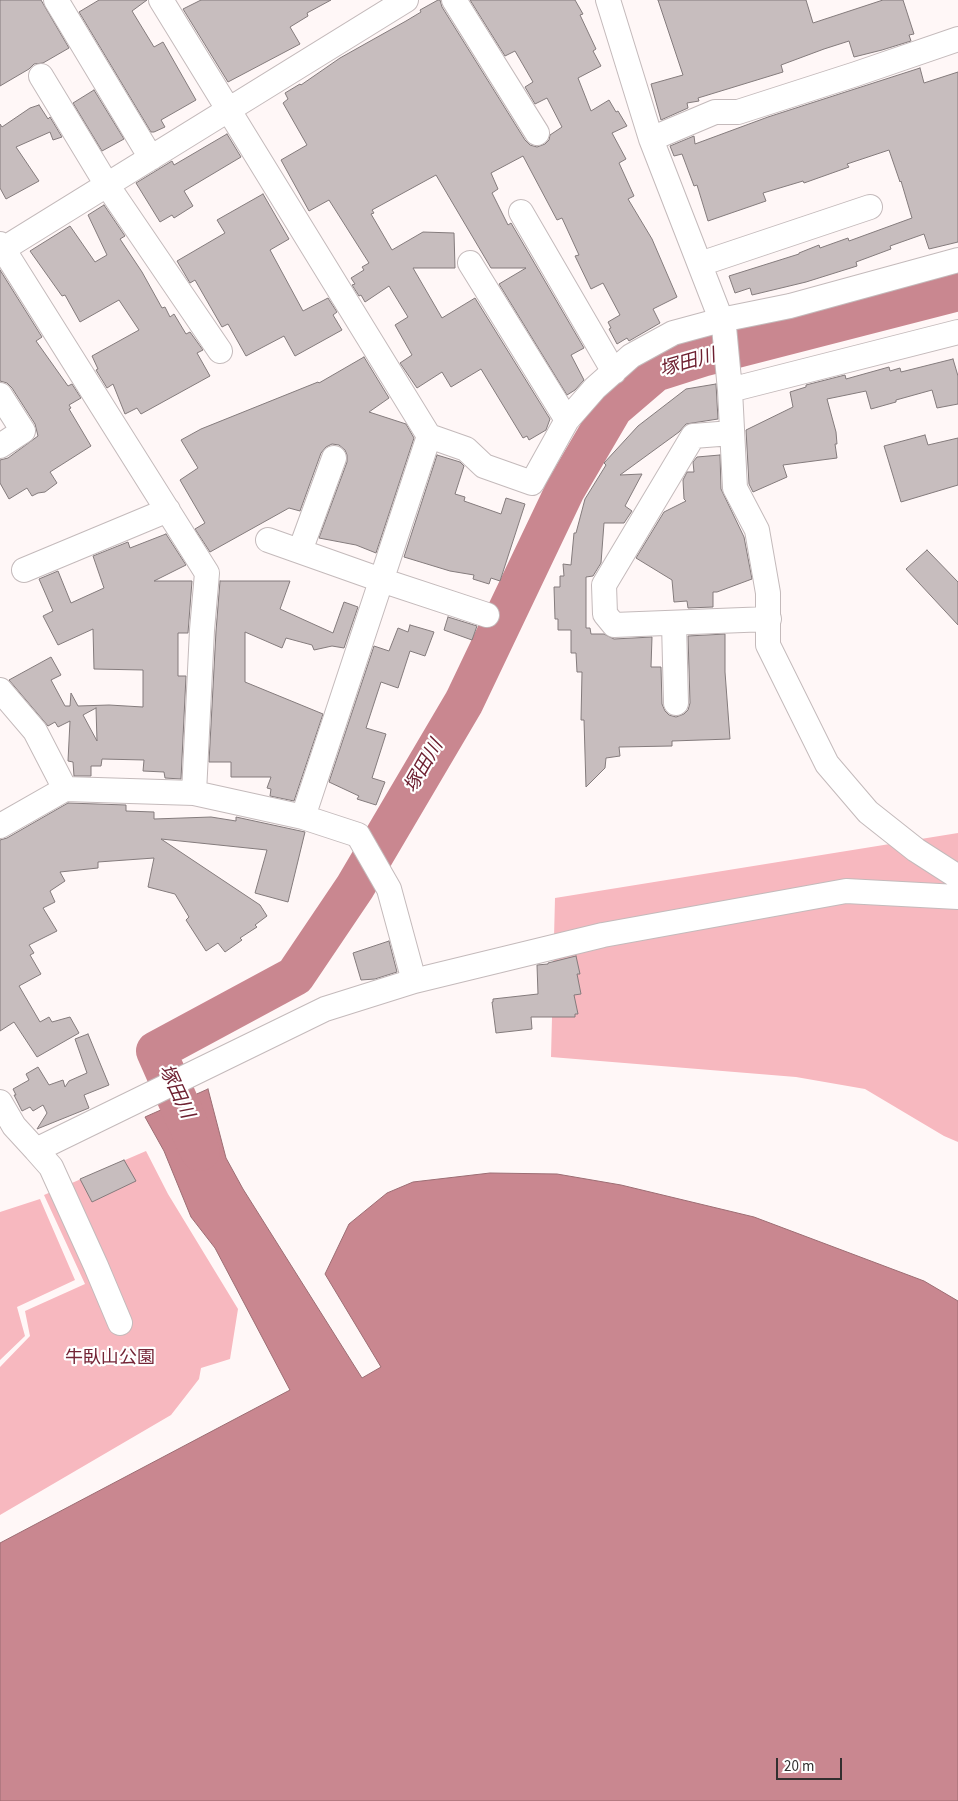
<!DOCTYPE html>
<html>
<head>
<meta charset="utf-8">
<style>
	body { margin:0 }
	#map { position:relative; width:958px; height:1801px; overflow:hidden; background:#fff7f7; font-family:"Source Sans 3",sans-serif }
	canvas { display:block }
	.scale { position:absolute; left:776px; top:1758px; width:66px; height:22px; box-sizing:border-box; border:2px solid #322f2f; border-top:0; padding-left:6px; font-size:15px; line-height:18px; white-space:nowrap; color:#322f2f; -webkit-text-stroke:4px #fff; paint-order:stroke }
</style>
</head>
<body>
<div id="map">
<canvas width="958" height="1801"></canvas>
<div class="scale">20 m</div>
</div>
<script>
const g = document.querySelector('canvas').getContext('2d');
g.lineJoin = 'round';
function paint(path, color) {
  g.fillStyle = color;
  g.fill(path, 'evenodd');
}
function toPath(rows) {
  const path = new Path2D();
  for (const r of rows) {
    path.moveTo(r[0], r[1]);
    for (let i = 2; i < r.length; i += 2) path.lineTo(r[i], r[i + 1]);
  }
  return path;
}
function strokePath(path, color, width, dash) {
  g.strokeStyle = color;
  g.lineWidth = width;
  g.lineCap = dash ? 'butt' : 'round';
  g.setLineDash(dash || []);
  g.stroke(path);
}
function drawText(font, color, halo, rows, align = 'center') {
  g.font = font + ' "Source Sans 3","Noto Sans JP",sans-serif';
  g.lineWidth = 4.5;
  g.setLineDash([]);
  g.textBaseline = 'middle';
  g.strokeStyle = halo;
  g.fillStyle = color;
  for (const [text, x, y, turn = 0] of rows) {
    g.save();
    g.translate(x, y);
    g.rotate((+turn || 0) * Math.PI / 180);
    g.textAlign = isNaN(turn) ? turn : align;
    if (halo) g.strokeText(text, 0, 0);
    g.fillText(text, 0, 0);
    g.restore();
  }
}
paint(toPath([
	[958,833,958,1142,944,1136,865,1089,796,1077,551,1057,555,898],
	[146,1151,168,1194,238,1309,230,1359,201,1368,199,1379,171,1415,0,1515,0,1367,30,1336,25,1311,85,1284,44,1195],
	[40,1199,75,1280,17,1307,25,1336,0,1360,0,1212]
]), '#f7b8bf');
const water = toPath([
	[208,1089,226,1158,243,1189,362,1378,381,1367,325,1274,349,1224,387,1193,413,1182,490,1173,557,1174,621,1185,754,1217,924,1281,958,1301,958,1801,0,1801,0,1543,290,1390,215,1248,191,1217,164,1151,145,1117,208,1089]
]);
paint(water, '#c98790');
strokePath(water, '#9c6d73', 1);
strokePath(toPath([
	[200,1151,156,1051,295,976,355,887,464,702,565,490,613,408,655,372,702,357,958,291]
]), '#c98790', 40);
const building = toPath([
	[0,0,41,0,69,48,43,63,34,64,29,69,0,86,0,0],
	[99,0,147,0,132,11,154,47,163,42,196,100,161,120,165,127,154,132,151,132,79,12,99,0],
	[201,0,331,0,307,13,308,16,290,27,300,44,228,82,183,9,201,0],
	[438,0,440,0,442,7,525,140,530,145,537,147,545,144,549,140,550,135,562,127,547,98,535,104,525,87,533,82,515,51,505,56,470,0,575,0,583,14,580,15,596,49,593,51,601,66,578,78,591,111,609,100,616,112,618,111,627,126,612,133,626,159,619,163,634,196,628,199,652,239,677,297,653,309,660,323,629,341,627,338,617,344,609,329,611,328,608,322,620,315,603,283,591,289,575,256,579,255,562,218,557,220,523,156,491,173,498,189,492,193,508,225,511,223,584,348,571,355,584,380,575,390,567,395,499,284,526,268,491,268,436,175,372,210,374,213,371,214,392,250,423,232,454,233,455,268,413,268,442,318,475,298,550,419,546,430,529,440,527,436,523,438,481,369,451,387,442,372,417,388,400,363,412,355,395,325,408,317,389,286,365,302,361,295,359,296,352,285,355,284,351,278,364,270,362,267,369,263,329,200,309,211,281,160,307,145,283,103,288,99,285,93,300,84,301,85,340,58,406,21,421,12,420,10,438,0],
	[658,0,806,0,813,23,883,0,903,0,914,34,909,35,911,41,882,50,854,57,849,41,824,49,781,65,783,72,698,98,699,101,687,103,688,108,661,120,651,84,683,75,658,0],
	[920,68,924,83,958,72,958,242,929,249,924,234,890,246,891,249,856,262,857,266,806,282,752,295,750,288,735,293,729,276,799,254,799,253,819,245,820,248,848,238,849,241,912,218,901,181,900,182,889,150,847,164,849,167,804,183,803,181,763,193,766,201,708,221,697,185,694,186,682,154,674,156,670,146,694,136,695,144,768,117,920,68],
	[94,90,124,139,102,151,73,103,94,90],
	[39,105,48,119,50,117,62,137,53,140,50,132,16,147,39,181,6,199,0,188,0,124,2,127,30,108,39,105],
	[227,134,241,157,184,191,193,206,174,218,172,215,160,222,136,183,172,161,174,165,227,134],
	[263,194,289,239,270,250,303,311,328,298,337,312,333,315,342,330,295,356,284,336,246,356,228,324,222,327,195,280,190,283,177,261,225,233,217,220,263,194],
	[104,205,125,236,120,239,142,272,162,308,165,307,170,317,174,314,186,334,190,332,203,350,197,353,210,376,141,414,137,408,125,414,113,384,107,388,96,370,98,369,92,356,139,330,119,300,80,322,65,295,62,296,30,251,70,226,95,262,107,255,88,215,104,205],
	[0,270,42,337,36,341,68,386,72,384,81,398,69,405,71,408,69,409,91,446,50,472,57,483,45,492,38,493,32,496,27,488,9,499,0,483,0,460,8,458,38,436,35,424,12,388,7,383,0,381,0,270],
	[364,357,389,398,369,412,406,424,414,438,376,553,356,545,319,538,347,462,347,455,345,450,339,445,332,444,326,447,321,453,300,511,289,508,210,552,195,529,205,523,180,480,198,468,181,440,201,429,318,382,319,383,364,357],
	[953,359,958,376,958,404,937,408,932,390,896,400,896,402,871,409,866,391,827,399,836,432,837,444,835,444,837,458,783,465,787,477,753,492,749,484,746,430,793,407,790,392,806,387,806,385,845,375,846,379,889,367,890,371,900,368,901,372,953,359],
	[716,384,718,419,686,424,679,432,620,475,642,474,625,506,632,511,624,523,604,523,601,563,593,576,586,577,586,628,590,628,591,634,604,634,614,639,652,637,651,667,661,667,662,704,665,711,669,715,676,717,684,714,688,710,690,703,688,636,725,634,725,672,730,739,672,741,672,746,619,747,620,756,606,758,605,768,586,787,584,720,581,720,582,672,577,672,576,653,571,653,571,630,558,630,558,619,555,619,554,587,560,587,560,576,564,576,563,564,571,565,574,533,576,533,585,499,606,465,604,463,638,426,686,389,716,384],
	[925,435,928,445,958,438,958,485,901,502,884,446,925,435],
	[437,455,460,462,464,466,455,494,465,497,464,501,501,514,506,498,525,504,500,581,491,578,489,584,473,579,474,575,450,571,404,557,437,455],
	[720,455,721,489,744,537,752,579,717,592,713,592,713,607,688,608,687,601,674,602,672,580,636,558,664,512,686,501,684,499,683,480,687,472,694,472,693,462,697,457,720,455],
	[166,534,186,565,154,581,192,581,188,633,178,633,178,676,186,676,181,779,165,778,164,772,143,771,144,760,102,759,101,766,91,766,91,776,74,776,73,762,68,761,70,721,58,727,55,722,48,726,9,680,51,657,61,675,51,680,65,706,70,706,71,693,78,706,109,705,143,707,143,670,94,669,93,629,58,645,43,616,53,611,39,579,58,571,71,603,104,588,93,556,128,542,130,548,166,534],
	[96,708,97,741,83,715,96,708],
	[927,550,958,582,958,625,906,569,927,550],
	[220,581,290,581,280,609,333,633,344,602,358,607,344,648,332,646,314,650,312,645,286,638,282,648,245,632,245,682,323,714,294,801,270,796,271,789,267,788,271,777,231,777,231,762,209,762,216,631,220,581],
	[448,617,477,626,472,640,444,630,448,617],
	[410,625,434,632,425,656,410,651,398,688,381,682,366,728,386,734,372,778,385,782,376,805,357,799,359,796,329,782,374,646,389,651,398,628,408,632,410,625],
	[68,803,126,805,126,811,154,812,154,819,211,817,236,821,236,817,305,832,288,902,255,893,267,850,161,839,260,905,267,916,255,925,257,927,240,938,242,940,225,952,218,943,206,951,186,920,189,917,175,894,148,887,154,858,98,862,98,868,60,872,65,881,50,891,55,902,43,908,57,931,29,945,34,953,30,955,41,974,19,986,40,1022,49,1017,52,1022,70,1017,79,1033,37,1057,14,1022,0,1031,0,840,7,838,68,803],
	[389,941,397,972,375,979,361,980,353,953,389,941],
	[576,956,580,974,577,974,581,994,574,995,578,1014,575,1014,575,1017,531,1017,532,1029,496,1033,492,1002,493,1002,493,999,538,994,537,965,548,964,548,963,576,956],
	[88,1034,109,1085,84,1095,89,1108,37,1129,47,1113,43,1105,33,1111,30,1107,22,1111,14,1095,16,1095,13,1089,29,1080,26,1074,38,1067,49,1085,63,1080,65,1087,69,1081,87,1073,75,1039,88,1034],
	[124,1160,136,1181,92,1202,80,1179,124,1160]
]);
paint(building, '#c7bdbe');
strokePath(building, '#847b7c', 1);
const minor = toPath([
	[56,0,151,158],
	[161,0,429,436,303,817],
	[454,0,537,133],
	[608,0,651,139,724,327,730,390,735,488,757,530,768,593,768,645,827,764,868,812,916,850,958,877],
	[41,76,107,185,220,351],
	[651,139,715,112,738,112,856,74,958,39],
	[521,212,614,372],
	[0,244,207,573,202,630,194,793],
	[0,251,406,0],
	[470,263,567,420],
	[700,264,870,207],
	[730,390,958,332],
	[0,395,23,431,0,446],
	[732,433,693,436,604,585,605,614,614,625,769,619],
	[429,436,466,449,484,466,532,483,567,420,595,388,631,356,673,333,721,320,790,306,958,260],
	[268,540,381,580,487,615],
	[300,551,334,458],
	[24,570,168,510],
	[674,623,676,703],
	[0,690,35,731,65,789],
	[0,826,65,789,194,793,303,817,358,835,389,889,414,981],
	[0,1102,14,1126,36,1150,325,1009,414,981,603,935,846,891,958,897],
	[36,1150,51,1167,96,1266,120,1323]
]);
strokePath(minor, '#c4babb', 26);
strokePath(minor, '#fff', 24);
drawText('18px', '#742536', '#fff', [
	["牛臥山公園",110,1359]
]);
drawText('italic 19px', '#6e2031', '#fff', [
	["塚田川",688,364,-16],
	["塚田川",425,767,-60],
	["塚田川",175,1092,65]
]);
</script>
</body>
</html>
